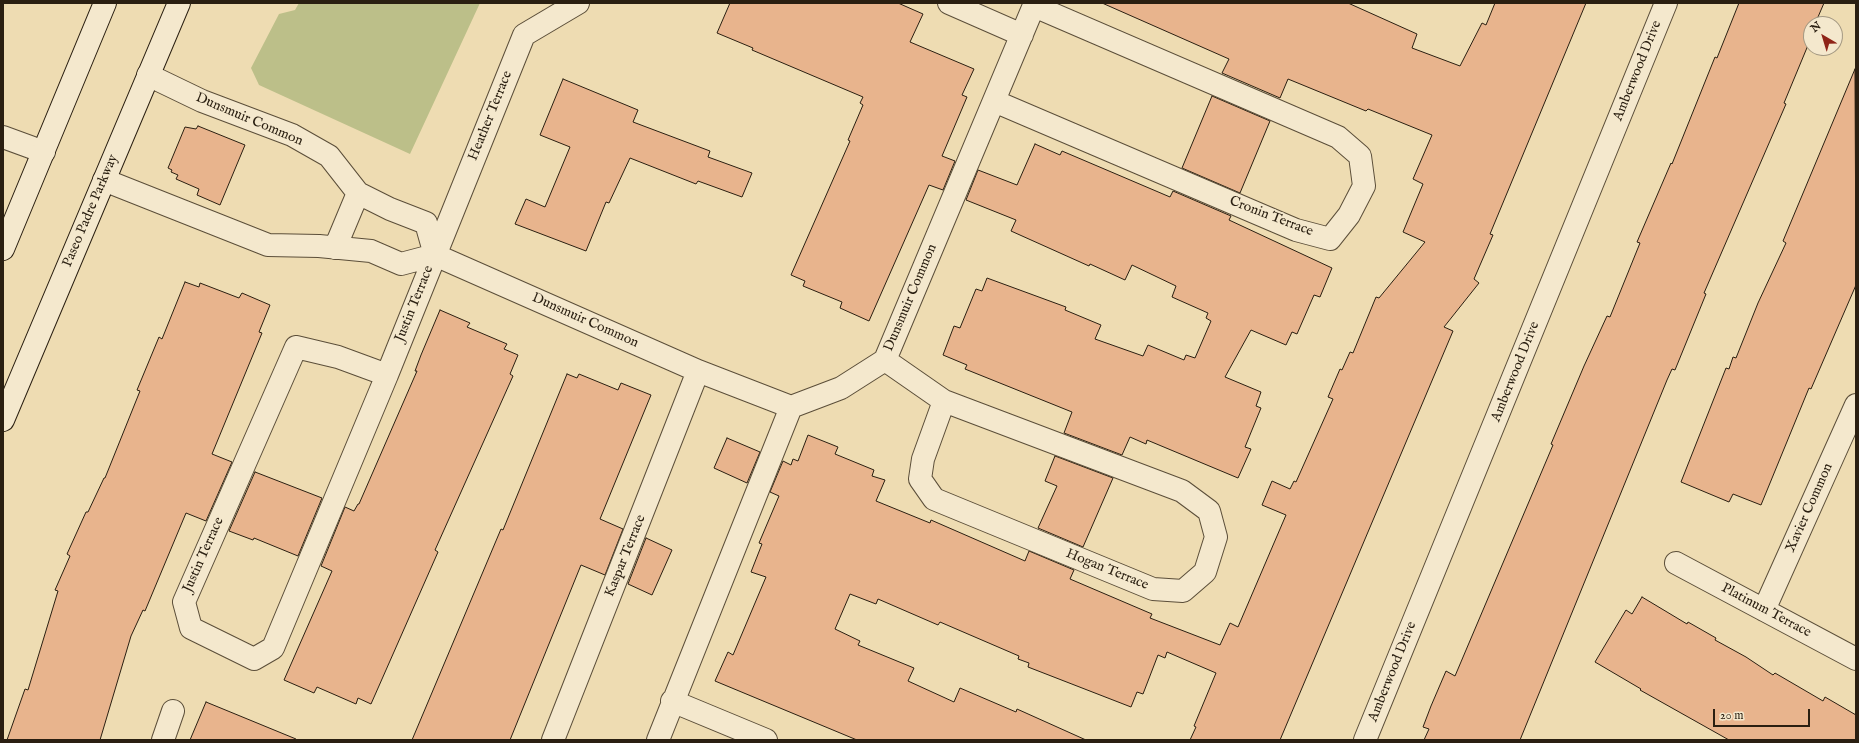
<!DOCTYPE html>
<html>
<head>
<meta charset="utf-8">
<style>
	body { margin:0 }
	#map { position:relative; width:1859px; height:743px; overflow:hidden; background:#eedcb2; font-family:"IM FELL English",serif }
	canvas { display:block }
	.frame { position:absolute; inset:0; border:4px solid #2a1f11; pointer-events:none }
	.north { position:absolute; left:1803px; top:16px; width:40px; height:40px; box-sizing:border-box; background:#f4e8cd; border:1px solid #a39882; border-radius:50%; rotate:322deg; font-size:11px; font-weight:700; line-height:16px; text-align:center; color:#2a1f11 }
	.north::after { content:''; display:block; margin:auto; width:14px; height:18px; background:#8f2418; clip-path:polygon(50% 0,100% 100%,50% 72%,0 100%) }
	.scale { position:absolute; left:1713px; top:709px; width:97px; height:18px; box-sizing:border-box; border:2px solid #2a1f11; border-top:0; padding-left:5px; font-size:12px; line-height:14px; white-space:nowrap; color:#2a1f11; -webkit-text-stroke:3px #f4e8cd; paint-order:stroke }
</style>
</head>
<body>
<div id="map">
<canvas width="1859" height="743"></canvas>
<div class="frame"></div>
<div class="north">N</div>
<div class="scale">20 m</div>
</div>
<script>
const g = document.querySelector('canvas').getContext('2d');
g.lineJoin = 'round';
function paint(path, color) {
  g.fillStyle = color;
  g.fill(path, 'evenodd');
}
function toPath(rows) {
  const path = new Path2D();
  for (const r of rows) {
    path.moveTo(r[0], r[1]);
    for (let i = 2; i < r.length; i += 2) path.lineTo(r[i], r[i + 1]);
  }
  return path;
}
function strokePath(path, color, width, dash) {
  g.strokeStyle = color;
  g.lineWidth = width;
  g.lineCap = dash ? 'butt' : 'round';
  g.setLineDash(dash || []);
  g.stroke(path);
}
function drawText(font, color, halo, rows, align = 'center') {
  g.font = font + ' "IM FELL English",serif';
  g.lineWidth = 3;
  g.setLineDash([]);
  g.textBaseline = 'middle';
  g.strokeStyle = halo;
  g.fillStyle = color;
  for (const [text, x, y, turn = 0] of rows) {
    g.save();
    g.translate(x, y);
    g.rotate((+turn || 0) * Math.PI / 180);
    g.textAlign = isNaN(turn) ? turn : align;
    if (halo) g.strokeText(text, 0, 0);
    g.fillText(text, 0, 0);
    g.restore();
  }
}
paint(toPath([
	[299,3,480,3,410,154,259,85,251,68,279,14,295,10]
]), '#bcbf89');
const building = toPath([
	[730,3,898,3,923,14,910,42,974,69,962,95,967,97,942,156,955,161,943,190,929,185,869,321,840,308,842,302,803,286,805,281,791,275,850,141,848,140,863,105,860,103,863,97,752,50,753,48,717,33,730,3],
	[1102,3,1348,3,1417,34,1412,48,1460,66,1482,23,1486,25,1495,3,1586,3,1490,234,1493,235,1474,279,1479,283,1444,327,1453,331,1280,740,1190,740,1196,727,1194,726,1216,673,1167,652,1165,658,1158,655,1143,694,1137,692,1131,707,1028,667,1029,663,1018,659,1019,656,940,622,938,625,878,599,876,604,850,594,835,629,860,641,858,645,914,668,908,681,954,702,960,688,1016,712,1017,709,1086,740,857,740,715,681,728,652,733,655,766,577,751,572,762,544,759,543,779,496,770,492,783,461,791,465,793,459,798,461,808,435,838,447,835,454,874,470,872,476,885,480,876,501,930,523,931,520,1025,561,1029,551,1074,570,1070,579,1152,614,1150,618,1220,645,1230,623,1238,627,1286,515,1262,505,1272,481,1290,489,1294,481,1296,482,1333,399,1328,397,1340,369,1342,370,1350,352,1353,353,1376,297,1379,298,1425,242,1403,232,1423,184,1413,179,1432,135,1368,109,1366,111,1288,79,1280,98,1222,73,1229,59,1102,3],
	[1739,3,1824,3,1815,24,1811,24,1811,38,1784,103,1786,104,1704,293,1706,294,1675,370,1672,369,1667,380,1520,740,1424,740,1429,729,1423,727,1431,706,1446,671,1455,676,1553,445,1551,444,1584,366,1607,316,1610,317,1640,243,1637,242,1671,163,1672,164,1715,57,1717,58,1739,3],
	[1855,69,1856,285,1811,389,1809,388,1761,505,1733,494,1729,502,1681,482,1726,368,1729,369,1733,357,1736,358,1758,303,1786,243,1783,241,1855,69],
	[563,79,638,110,633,122,710,151,708,157,752,173,742,197,698,181,696,184,630,158,609,203,606,202,586,251,515,224,526,199,545,207,570,147,540,135,563,79],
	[1212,96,1270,121,1240,193,1182,168,1212,96],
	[198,126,245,145,220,205,197,195,199,189,176,179,178,175,171,172,172,170,168,168,185,127,196,129,198,126],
	[1035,144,1060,155,1062,151,1170,197,1173,191,1231,216,1229,220,1332,268,1320,297,1314,295,1297,334,1292,332,1286,345,1251,330,1225,377,1261,392,1256,406,1261,408,1245,447,1251,449,1238,478,1147,440,1146,444,1130,437,1122,455,1064,433,1072,412,965,369,967,365,943,355,954,326,960,328,976,289,982,291,987,278,1066,307,1065,310,1101,325,1095,339,1143,356,1148,345,1184,360,1186,355,1195,358,1211,321,1206,318,1208,313,1172,297,1176,286,1132,265,1125,280,1090,264,1089,266,1011,231,1016,220,966,200,978,170,1017,185,1035,144],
	[185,282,199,287,200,283,239,298,242,293,270,305,259,332,262,333,212,454,232,462,206,521,186,513,145,611,143,610,131,636,100,740,7,740,25,689,28,690,58,591,55,590,70,556,67,554,86,512,88,512,104,478,105,478,140,391,137,390,159,337,162,339,185,282],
	[440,310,470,323,467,327,507,344,504,349,518,355,510,374,513,376,435,550,438,552,371,704,358,698,356,704,317,687,314,693,284,680,332,571,321,566,345,507,354,511,358,504,359,504,417,371,415,371,421,355,440,310],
	[567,374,577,378,579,374,618,390,621,383,651,395,600,519,623,529,605,575,581,565,510,740,412,740,501,529,503,530,567,374],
	[727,438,760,452,747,483,714,468,727,438],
	[1055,456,1113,478,1083,547,1038,528,1057,486,1045,481,1055,456],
	[255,472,322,498,298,556,254,538,253,540,229,531,255,472],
	[646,538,672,550,652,595,628,584,646,538],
	[1642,597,1687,624,1688,622,1716,638,1715,640,1746,657,1773,675,1775,673,1823,701,1825,697,1856,715,1856,740,1729,740,1640,690,1641,689,1595,662,1626,610,1632,614,1642,597],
	[206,702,296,739,296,740,190,740,206,702]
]);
paint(building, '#e8b48d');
strokePath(building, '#2a1f11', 1);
const minor = toPath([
	[949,3,1022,35],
	[148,75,202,101,292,135,329,156,358,193,390,209,426,223,435,255],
	[994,101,1296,230,1330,239,1349,215,1364,186,1360,156,1338,137,1034,6],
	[3,137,44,152],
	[104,180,268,245,319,246,371,251,401,264,435,255,698,371,791,407,841,388,885,360,1035,3],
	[335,248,358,193],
	[296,347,338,357,387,375,273,648,254,659,191,628,184,602,296,347],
	[885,360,944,401],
	[387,375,524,35,578,3],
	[944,401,1182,491,1209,511,1216,537,1205,572,1183,591,1153,589,934,499,920,479,923,459,944,401],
	[1676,563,1856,659],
	[1764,610,1856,405],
	[672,701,766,740],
	[163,740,173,711],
	[553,740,698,371],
	[658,740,791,407],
	[1365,740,1666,3]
]);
const secondary = toPath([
	[3,249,105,3],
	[3,420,179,3]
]);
strokePath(minor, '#5b4e39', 24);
strokePath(secondary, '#2a1f11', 24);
strokePath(minor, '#f4e8cd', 22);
strokePath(secondary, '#f4e8cd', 22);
drawText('14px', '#2a1f11', '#f4e8cd', [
	["Amberwood Drive",1638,71,-68],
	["Heather Terrace",491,116,-68],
	["Dunsmuir Common",249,120,23],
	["Paseo Padre Parkway",91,211,-67],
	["Cronin Terrace",1271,217,21],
	["Dunsmuir Common",911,298,-67],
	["Justin Terrace",415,304,-68],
	["Dunsmuir Common",585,321,24],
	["Amberwood Drive",1516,372,-68],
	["Xavier Common",1810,508,-66],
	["Justin Terrace",204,555,-66],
	["Kaspar Terrace",626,556,-68],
	["Hogan Terrace",1107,570,22],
	["Platinum Terrace",1766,611,28],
	["Amberwood Drive",1393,672,-68]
]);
</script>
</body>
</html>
